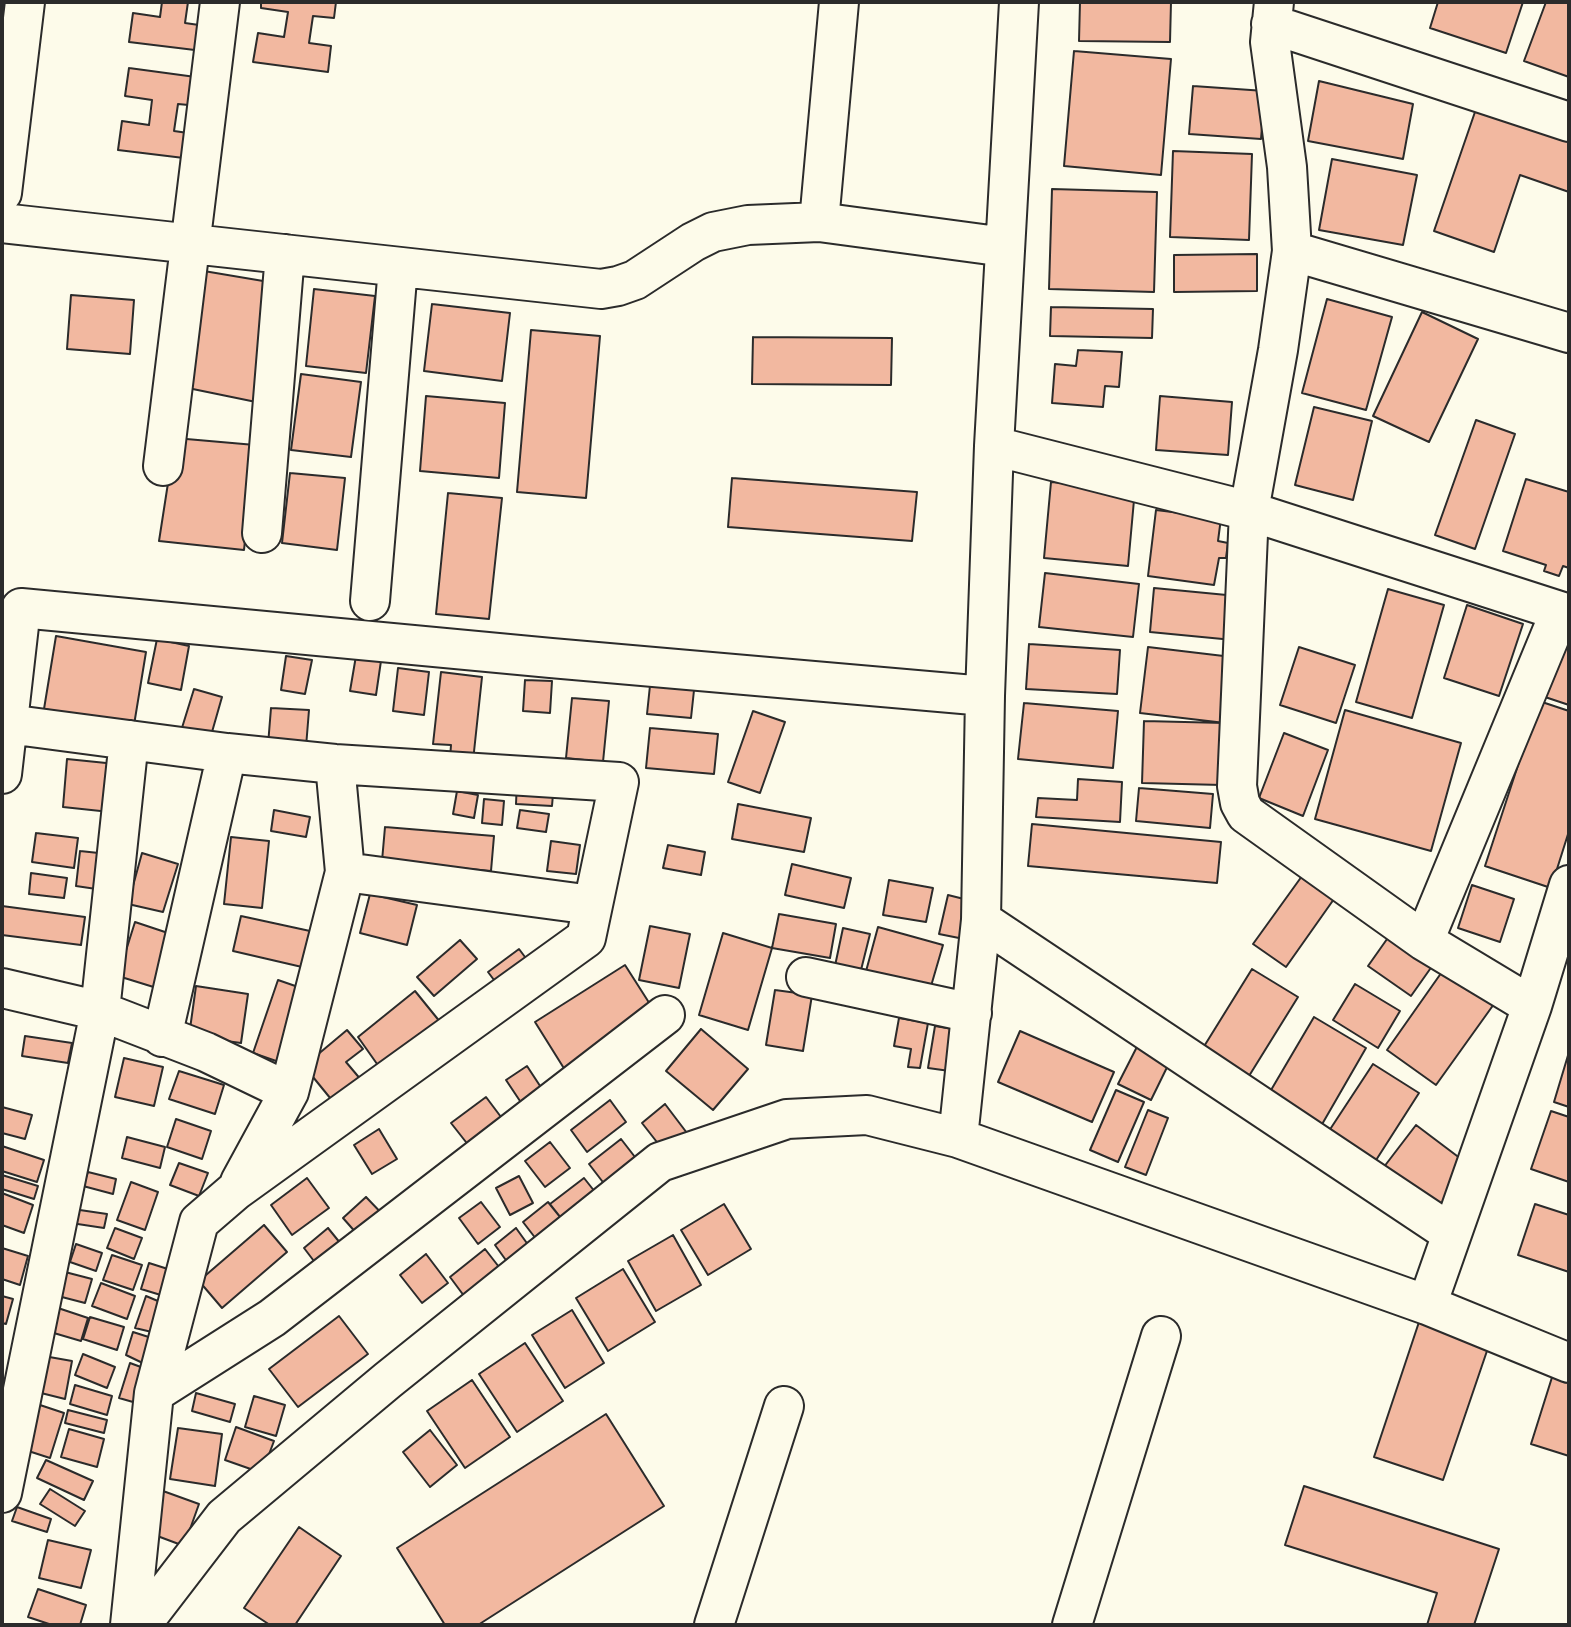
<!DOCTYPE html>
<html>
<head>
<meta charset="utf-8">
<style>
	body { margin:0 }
	#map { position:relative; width:1571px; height:1627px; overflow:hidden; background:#fdfbea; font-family:"Crimson Pro",serif }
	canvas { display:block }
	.frame { position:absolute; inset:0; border:4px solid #2b2b2b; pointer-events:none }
</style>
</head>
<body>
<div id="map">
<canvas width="1571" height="1627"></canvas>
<div class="frame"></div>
</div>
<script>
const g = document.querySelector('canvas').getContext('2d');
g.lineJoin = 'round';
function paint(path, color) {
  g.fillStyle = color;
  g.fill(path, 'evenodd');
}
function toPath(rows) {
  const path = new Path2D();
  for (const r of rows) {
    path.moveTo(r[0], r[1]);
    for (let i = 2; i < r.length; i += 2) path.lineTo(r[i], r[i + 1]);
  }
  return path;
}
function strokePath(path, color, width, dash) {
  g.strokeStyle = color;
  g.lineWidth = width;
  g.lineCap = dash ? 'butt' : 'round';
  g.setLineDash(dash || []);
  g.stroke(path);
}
const building = toPath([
	[162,2,188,2,185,23,206,26,203,51,129,42,133,13,160,17,162,2],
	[261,2,336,2,334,18,313,16,309,43,331,46,328,72,253,62,258,33,284,37,288,12,261,8,261,2],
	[1080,2,1171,2,1170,42,1079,41,1080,2],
	[1438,2,1523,2,1506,53,1430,28,1438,2],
	[1546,2,1569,2,1569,77,1524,61,1546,2],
	[1074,51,1171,59,1161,175,1064,166,1074,51],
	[129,68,203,78,199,106,178,104,174,131,195,134,192,159,118,150,122,121,149,125,152,100,125,96,129,68],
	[1319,81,1413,104,1403,159,1308,141,1319,81],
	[1193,86,1265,91,1261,139,1189,134,1193,86],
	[1476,109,1569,142,1569,192,1520,175,1494,252,1434,231,1476,109],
	[1173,151,1252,154,1249,240,1170,237,1173,151],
	[1332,159,1417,175,1403,245,1319,230,1332,159],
	[1052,189,1157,192,1154,292,1049,289,1052,189],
	[1257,254,1257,291,1174,292,1174,255,1257,254],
	[192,269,275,283,256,402,183,387,192,269],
	[314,289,375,296,366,373,306,366,314,289],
	[71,295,134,300,130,354,67,349,71,295],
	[1327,299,1392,317,1366,410,1302,393,1327,299],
	[432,304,510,313,502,381,424,371,432,304],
	[1051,307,1153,309,1152,338,1050,336,1051,307],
	[1422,312,1478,339,1429,442,1373,416,1422,312],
	[531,330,600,336,586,498,517,492,531,330],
	[753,337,892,338,891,385,752,384,753,337],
	[1078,350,1122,352,1119,387,1105,386,1103,407,1052,403,1055,364,1076,366,1078,350],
	[301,374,361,382,351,457,291,450,301,374],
	[426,396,505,403,499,478,420,471,426,396],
	[1160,396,1232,402,1228,455,1156,450,1160,396],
	[1314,407,1372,421,1353,500,1295,485,1314,407],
	[1476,420,1515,434,1475,549,1435,535,1476,420],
	[175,438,255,445,244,550,159,541,175,438],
	[290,473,345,478,337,550,282,543,290,473],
	[732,478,917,492,912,541,728,527,732,478],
	[1526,479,1569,492,1569,568,1563,566,1559,576,1544,571,1546,565,1503,551,1526,479],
	[1051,482,1135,489,1128,566,1044,558,1051,482],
	[448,493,502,498,489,619,436,614,448,493],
	[1156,510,1221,518,1218,541,1228,543,1226,558,1219,558,1214,585,1148,576,1156,510],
	[1045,573,1139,584,1133,637,1039,627,1045,573],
	[1154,588,1237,596,1233,640,1150,632,1154,588],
	[1388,589,1444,605,1412,718,1356,702,1388,589],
	[1467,605,1523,624,1499,696,1444,678,1467,605],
	[56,636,146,652,134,725,44,709,56,636],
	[157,639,189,646,181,690,148,683,157,639],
	[1557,639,1569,643,1569,705,1539,695,1557,639],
	[1029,644,1120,650,1117,694,1026,689,1029,644],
	[1148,647,1232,657,1225,723,1140,713,1148,647],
	[1299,647,1355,665,1336,723,1280,705,1299,647],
	[357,650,382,654,376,695,350,691,357,650],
	[286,656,312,660,305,694,281,690,286,656],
	[398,668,429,672,424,715,393,711,398,668],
	[441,672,482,677,473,761,450,759,451,745,433,744,441,672],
	[651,676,695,681,691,718,647,714,651,676],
	[525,680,552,681,550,713,523,711,525,680],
	[194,689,222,697,210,739,181,731,194,689],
	[572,698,609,701,603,762,566,758,572,698],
	[1539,701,1569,711,1569,831,1551,888,1485,866,1539,701],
	[1024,703,1118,711,1113,768,1018,759,1024,703],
	[271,708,309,710,306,747,268,745,271,708],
	[1345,710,1461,743,1431,851,1315,819,1345,710],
	[753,711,785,722,760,793,728,782,753,711],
	[1144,721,1225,723,1222,785,1142,783,1144,721],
	[650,728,718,734,714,774,646,768,650,728],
	[1284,733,1328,750,1303,816,1259,798,1284,733],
	[67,759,116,764,110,812,63,807,67,759],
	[1078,779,1122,782,1120,822,1036,817,1038,798,1077,800,1078,779],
	[517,780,554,782,552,806,516,804,517,780],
	[1139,788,1213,794,1210,828,1136,821,1139,788],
	[457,791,478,795,474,818,453,814,457,791],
	[484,799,504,801,502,825,482,823,484,799],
	[738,804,811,818,804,852,732,839,738,804],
	[274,810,310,817,306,837,271,831,274,810],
	[520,810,549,814,546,832,517,828,520,810],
	[1032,824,1221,842,1217,883,1028,866,1032,824],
	[385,827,494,836,491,871,382,861,385,827],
	[36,833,78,838,74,868,32,862,36,833],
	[231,837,269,841,262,908,224,904,231,837],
	[551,841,580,845,576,874,547,871,551,841],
	[668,845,705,852,701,875,663,868,668,845],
	[80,851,108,854,103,890,76,886,80,851],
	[142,853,178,864,163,912,128,904,142,853],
	[792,864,851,878,844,908,785,895,792,864],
	[31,873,67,878,64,898,29,894,31,873],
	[1302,876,1334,899,1286,967,1253,944,1302,876],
	[889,880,933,888,926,922,883,915,889,880],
	[1472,885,1514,899,1500,942,1458,928,1472,885],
	[370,894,417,905,407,945,360,933,370,894],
	[948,895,972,901,964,939,939,934,948,895],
	[2,906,85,917,81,945,2,935,2,906],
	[779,914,836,924,830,958,772,948,779,914],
	[241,916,310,931,302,967,233,951,241,916],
	[135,922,177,936,160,989,118,976,135,922],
	[650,926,690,934,679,988,639,980,650,926],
	[878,927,943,945,929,993,865,975,878,927],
	[843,928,870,934,857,986,832,980,843,928],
	[1392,932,1435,962,1411,996,1368,966,1392,932],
	[723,933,772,948,748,1030,699,1015,723,933],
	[460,940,477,959,434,996,417,977,460,940],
	[519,949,534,969,503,992,488,972,519,949],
	[625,965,655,1012,565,1070,535,1022,625,965],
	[1252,969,1298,997,1249,1076,1203,1048,1252,969],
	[1444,969,1494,1004,1436,1085,1387,1050,1444,969],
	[278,980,304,989,279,1062,253,1053,278,980],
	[1355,984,1400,1011,1378,1048,1333,1020,1355,984],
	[196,986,248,994,241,1043,189,1036,196,986],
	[775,990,812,995,803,1051,766,1045,775,990],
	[415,991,445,1028,382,1071,358,1037,415,991],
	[1314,1017,1366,1048,1317,1133,1264,1102,1314,1017],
	[899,1018,928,1023,920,1068,908,1067,911,1049,894,1046,899,1018],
	[935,1026,965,1031,957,1072,928,1068,935,1026],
	[701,1029,748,1069,713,1110,666,1071,701,1029],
	[347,1030,363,1049,346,1062,362,1081,335,1104,304,1066,347,1030],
	[1020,1031,1114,1072,1092,1122,998,1082,1020,1031],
	[1143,1035,1175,1051,1151,1100,1118,1084,1143,1035],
	[25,1036,72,1043,68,1063,22,1056,25,1036],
	[1569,1052,1569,1107,1554,1102,1569,1052],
	[124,1058,163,1067,154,1106,115,1097,124,1058],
	[1373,1064,1419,1093,1371,1168,1325,1137,1373,1064],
	[527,1066,546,1095,526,1110,506,1080,527,1066],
	[179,1071,224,1085,215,1114,169,1099,179,1071],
	[1116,1090,1144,1102,1118,1162,1090,1150,1116,1090],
	[486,1097,507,1125,473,1151,451,1123,486,1097],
	[610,1100,626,1122,587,1152,571,1130,610,1100],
	[665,1104,690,1137,667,1155,642,1123,665,1104],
	[2,1107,32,1115,25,1139,2,1133,2,1107],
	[1148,1110,1168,1118,1146,1175,1125,1167,1148,1110],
	[1551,1111,1569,1117,1569,1182,1531,1169,1551,1111],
	[176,1119,211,1131,202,1159,167,1147,176,1119],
	[1416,1125,1473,1168,1435,1219,1377,1176,1416,1125],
	[379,1129,397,1159,372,1174,354,1145,379,1129],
	[127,1137,165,1147,160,1168,122,1158,127,1137],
	[621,1139,645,1170,612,1194,589,1164,621,1139],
	[550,1142,570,1168,545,1187,525,1161,550,1142],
	[2,1146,44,1160,37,1182,2,1171,2,1146],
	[179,1163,208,1173,199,1196,170,1185,179,1163],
	[88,1172,116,1179,113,1194,83,1186,88,1172],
	[2,1175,38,1186,34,1199,2,1189,2,1175],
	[519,1176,533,1203,510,1215,496,1188,519,1176],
	[307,1178,329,1208,292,1235,271,1205,307,1178],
	[584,1178,603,1202,569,1228,550,1204,584,1178],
	[131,1182,158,1192,145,1230,117,1220,131,1182],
	[2,1193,33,1205,24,1233,2,1225,2,1193],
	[366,1197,389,1221,365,1243,343,1218,366,1197],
	[481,1202,500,1227,478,1244,459,1218,481,1202],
	[548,1202,569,1228,543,1248,523,1222,548,1202],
	[724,1204,751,1249,708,1275,681,1230,724,1204],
	[1535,1204,1569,1215,1569,1272,1518,1255,1535,1204],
	[73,1209,107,1214,104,1228,71,1223,73,1209],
	[264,1225,287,1252,222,1308,199,1281,264,1225],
	[115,1228,142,1238,134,1259,107,1248,115,1228],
	[328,1228,345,1249,320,1269,304,1248,328,1228],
	[516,1228,534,1253,513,1270,495,1245,516,1228],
	[673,1235,701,1285,656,1311,628,1261,673,1235],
	[76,1244,102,1253,96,1271,70,1262,76,1244],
	[2,1248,28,1256,20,1285,2,1279,2,1248],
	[485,1249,506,1276,470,1304,450,1277,485,1249],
	[426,1254,448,1283,422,1303,400,1275,426,1254],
	[112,1255,142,1265,133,1290,103,1280,112,1255],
	[149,1263,171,1270,164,1296,141,1289,149,1263],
	[623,1269,655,1322,608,1351,576,1298,623,1269],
	[65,1272,92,1279,85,1303,58,1296,65,1272],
	[101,1283,135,1296,127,1319,92,1306,101,1283],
	[2,1296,13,1299,6,1324,2,1323,2,1296],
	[146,1296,165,1304,156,1333,135,1328,146,1296],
	[55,1307,88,1318,81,1341,47,1331,55,1307],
	[572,1310,604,1363,565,1388,532,1335,572,1310],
	[339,1316,368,1354,298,1407,269,1369,339,1316],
	[90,1317,124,1327,117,1350,83,1339,90,1317],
	[1419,1322,1489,1345,1443,1480,1374,1457,1419,1322],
	[133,1332,158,1340,151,1367,126,1355,133,1332],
	[525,1343,563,1401,517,1432,479,1374,525,1343],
	[83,1354,115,1367,107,1388,75,1375,83,1354],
	[38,1355,72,1361,65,1399,29,1390,38,1355],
	[130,1363,149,1370,140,1404,119,1398,130,1363],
	[1554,1371,1569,1376,1569,1456,1531,1444,1554,1371],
	[472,1380,510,1437,465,1468,427,1411,472,1380],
	[75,1385,112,1396,107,1415,70,1404,75,1385],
	[196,1393,235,1404,230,1422,192,1411,196,1393],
	[254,1396,285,1405,276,1436,245,1427,254,1396],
	[34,1403,64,1413,50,1458,19,1448,34,1403],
	[68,1410,107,1420,104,1433,65,1423,68,1410],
	[606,1414,664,1506,478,1625,445,1625,397,1548,606,1414],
	[236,1427,274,1441,262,1473,225,1460,236,1427],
	[178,1428,222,1434,215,1486,170,1479,178,1428],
	[69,1429,104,1439,97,1467,61,1457,69,1429],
	[430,1430,457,1465,430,1487,403,1452,430,1430],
	[46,1460,93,1481,84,1500,37,1478,46,1460],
	[1304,1486,1499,1549,1474,1625,1427,1625,1437,1593,1285,1545,1304,1486],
	[50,1489,85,1511,75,1526,40,1504,50,1489],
	[163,1491,199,1504,184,1546,152,1534,163,1491],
	[17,1507,51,1519,47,1532,12,1521,17,1507],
	[299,1527,341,1556,295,1625,270,1625,244,1608,299,1527],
	[48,1540,91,1550,81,1588,39,1578,48,1540],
	[38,1589,86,1605,80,1625,52,1625,28,1617,38,1589]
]);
paint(building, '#f2b8a0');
strokePath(building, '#2b2b2b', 2);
const minor = toPath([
	[839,2,819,222,1005,247],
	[1274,2,1270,42,1287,167,1292,251,1278,350,1249,511,1237,786,1240,803,1246,814,1424,941,1532,1006],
	[1271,24,1569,122],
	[2,193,25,2],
	[2,223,601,289,618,286,635,280,693,242,713,232,748,225,819,222],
	[1292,251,1569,333],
	[994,446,1249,511,1569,614],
	[163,466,220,2],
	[262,533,285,254],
	[370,601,398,267],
	[8,724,227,753,335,764,619,782,586,938,235,1191,199,1222,154,1393,272,1318,665,1015],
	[335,764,345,872],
	[2,774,21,608,551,658,985,696],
	[981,920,1452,1234],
	[1424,941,1560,612],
	[806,977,972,1013],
	[2,988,100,1011,129,740],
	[162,1037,227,753],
	[958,1138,981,920,985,696,994,446,1019,2],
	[240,1182,289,1092,345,872,592,905],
	[1427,1305,1532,1006,1569,885],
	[2,1493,100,1011,206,1052,289,1092],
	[130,1625,154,1393],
	[141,1625,224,1517,388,1380,660,1162,787,1119,867,1115,958,1138,1427,1305,1569,1363],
	[714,1625,784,1406],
	[1072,1625,1161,1336]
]);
strokePath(minor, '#2b2b2b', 42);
strokePath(minor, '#fdfbea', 38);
</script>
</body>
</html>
